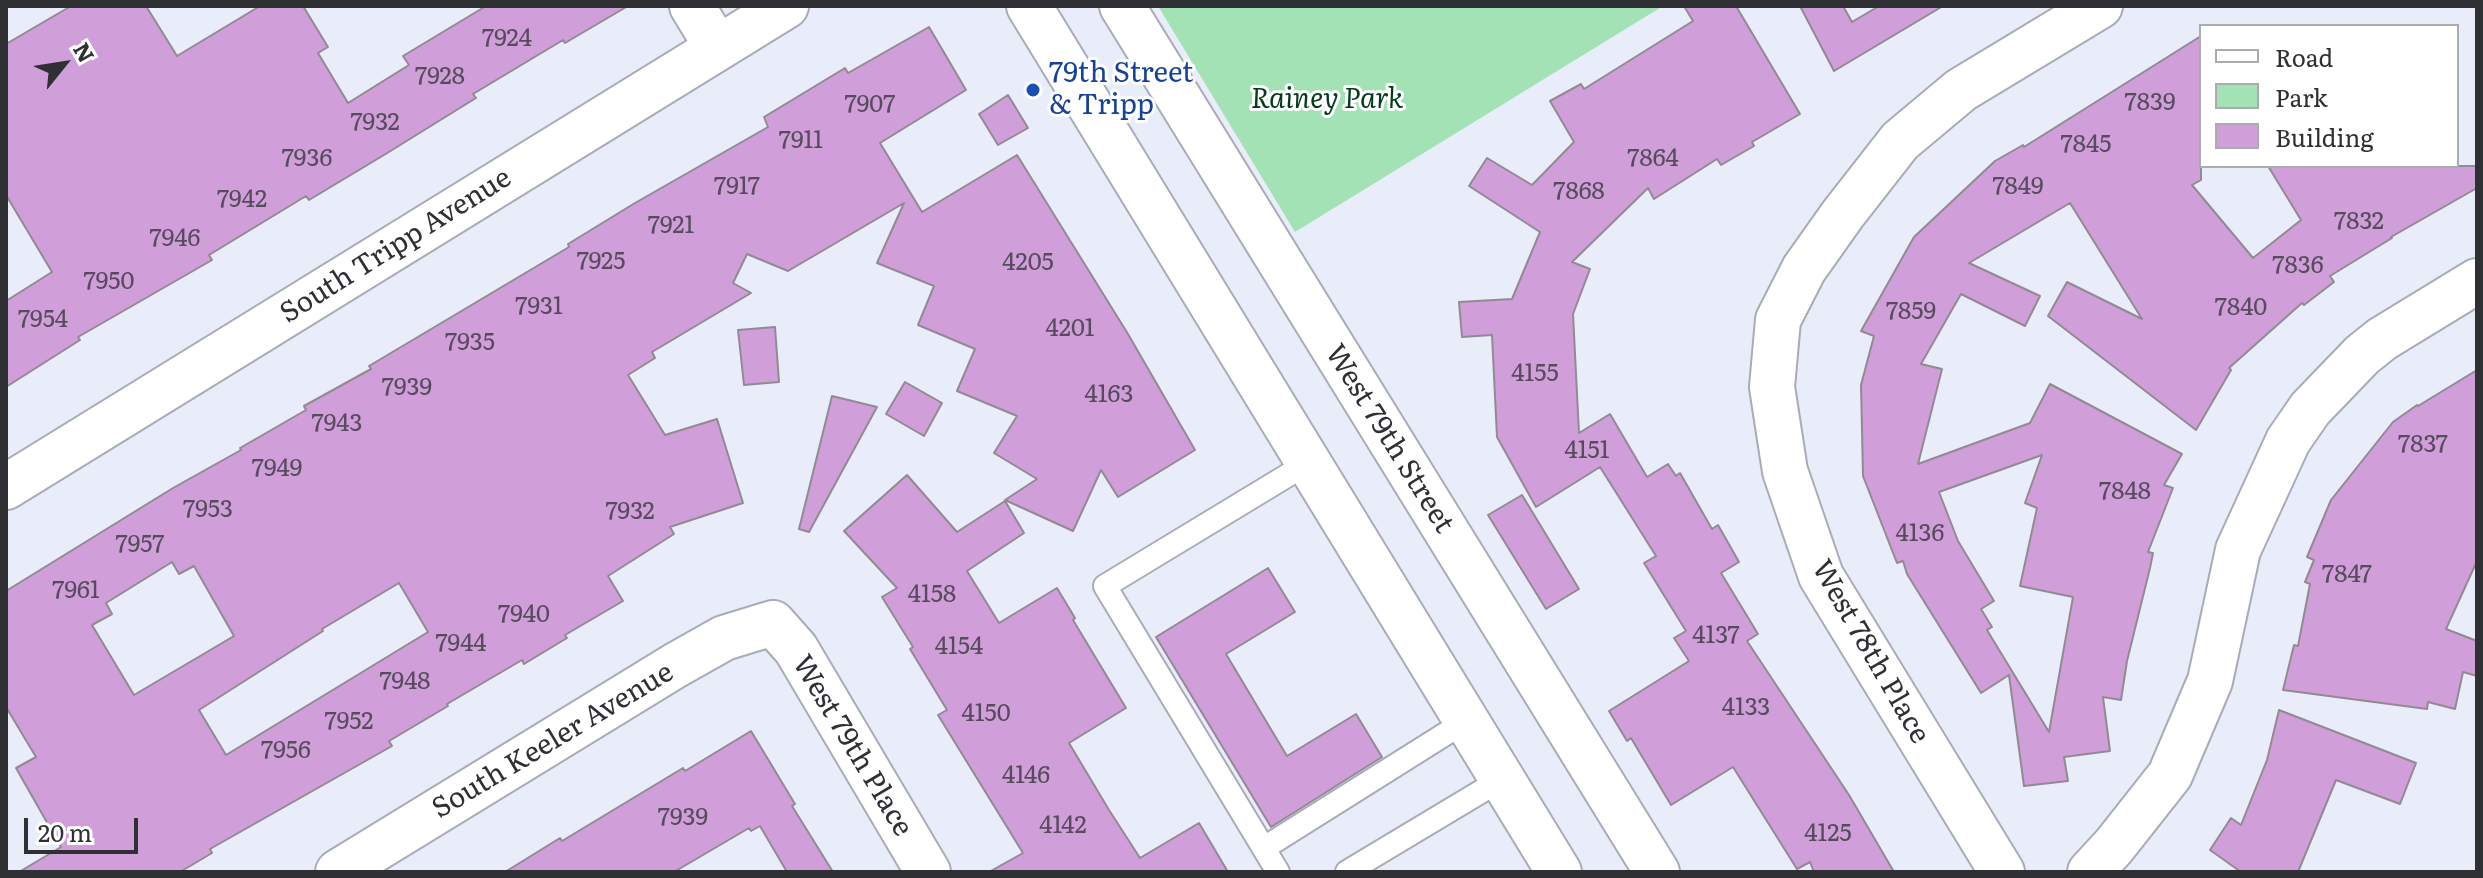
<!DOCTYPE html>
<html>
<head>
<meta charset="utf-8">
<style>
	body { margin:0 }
	#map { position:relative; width:2483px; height:878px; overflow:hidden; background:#e9edf9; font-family:Literata,serif }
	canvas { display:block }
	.frame { position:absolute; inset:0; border:8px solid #2e3034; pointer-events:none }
	.legend { position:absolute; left:2199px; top:24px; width:260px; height:144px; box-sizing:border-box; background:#fff; border:2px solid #abacae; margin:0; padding:10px 14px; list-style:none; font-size:24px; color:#2e3034 }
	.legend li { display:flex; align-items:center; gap:16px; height:40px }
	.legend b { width:40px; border:2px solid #abacae }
	.north { position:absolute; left:24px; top:24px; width:80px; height:80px; -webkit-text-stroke:6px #fff; paint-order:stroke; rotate:60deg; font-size:22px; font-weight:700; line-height:32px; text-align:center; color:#2e3034 }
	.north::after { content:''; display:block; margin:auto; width:28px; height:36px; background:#2e3034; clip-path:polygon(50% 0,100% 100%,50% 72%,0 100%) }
	.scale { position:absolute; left:24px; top:818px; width:114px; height:36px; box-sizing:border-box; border:4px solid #2e3034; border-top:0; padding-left:10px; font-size:24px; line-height:28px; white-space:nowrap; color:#2e3034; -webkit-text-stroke:6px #fff; paint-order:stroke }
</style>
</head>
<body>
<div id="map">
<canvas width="2483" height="878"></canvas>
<div class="frame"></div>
<ul class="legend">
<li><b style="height:10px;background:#fff"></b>Road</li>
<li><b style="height:22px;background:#a2e2b5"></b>Park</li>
<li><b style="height:22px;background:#d09ed9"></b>Building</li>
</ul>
<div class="north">N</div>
<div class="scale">20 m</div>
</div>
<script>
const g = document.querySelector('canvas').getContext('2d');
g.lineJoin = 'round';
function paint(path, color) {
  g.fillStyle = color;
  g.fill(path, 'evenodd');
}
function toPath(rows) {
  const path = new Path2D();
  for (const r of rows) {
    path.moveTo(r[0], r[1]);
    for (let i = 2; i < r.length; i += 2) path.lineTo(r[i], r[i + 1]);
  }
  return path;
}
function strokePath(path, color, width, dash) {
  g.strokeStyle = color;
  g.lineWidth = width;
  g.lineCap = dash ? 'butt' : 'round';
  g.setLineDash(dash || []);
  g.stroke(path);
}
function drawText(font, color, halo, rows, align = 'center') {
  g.font = font + ' Literata,serif';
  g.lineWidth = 6;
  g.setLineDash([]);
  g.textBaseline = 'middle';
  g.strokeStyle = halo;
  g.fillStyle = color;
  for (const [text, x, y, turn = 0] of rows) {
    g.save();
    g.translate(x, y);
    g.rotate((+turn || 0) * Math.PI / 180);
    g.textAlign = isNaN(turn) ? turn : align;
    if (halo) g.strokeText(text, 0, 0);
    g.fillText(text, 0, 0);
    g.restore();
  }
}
paint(toPath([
	[1158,6,1663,6,1295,232]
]), '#a2e2b5');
const building = toPath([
	[71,6,146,6,177,56,260,6,303,6,328,47,318,53,348,103,409,65,403,56,486,6,628,6,565,43,563,40,473,94,476,98,384,155,309,200,306,196,209,255,212,260,78,337,80,340,6,387,6,301,52,272,6,195,6,44,71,6],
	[1684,6,1736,6,1800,114,1752,142,1754,146,1721,165,1717,159,1654,199,1648,188,1572,262,1590,269,1573,314,1579,433,1610,414,1647,477,1668,464,1676,476,1680,473,1712,529,1718,525,1739,562,1721,573,1758,634,1747,641,1849,795,1894,872,1814,872,1810,862,1797,869,1733,767,1671,805,1631,738,1627,741,1609,711,1689,661,1674,638,1686,631,1644,563,1656,556,1600,467,1536,507,1497,437,1492,335,1462,337,1459,302,1512,299,1540,232,1469,186,1487,158,1532,185,1574,142,1550,101,1581,84,1584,89,1693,21,1684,6],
	[1800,6,1843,6,1852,22,1879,6,1943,6,1834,71,1800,6],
	[929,27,966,90,880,143,922,212,1017,155,1128,334,1195,450,1118,497,1101,470,1073,531,1005,500,1037,479,994,453,1017,416,957,391,975,349,918,325,934,286,877,263,904,203,788,271,747,254,733,283,751,293,652,352,655,358,628,375,665,435,717,419,743,503,670,527,674,534,608,576,623,601,565,635,567,638,524,664,522,660,447,704,448,706,389,741,392,746,210,849,212,853,180,872,19,872,61,847,16,768,36,757,6,707,6,591,173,488,241,450,240,448,306,410,304,406,371,369,369,366,569,247,568,244,635,203,768,127,764,117,845,68,848,73,929,27],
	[172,562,179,574,194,566,234,636,134,695,92,625,112,614,106,603,172,562],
	[399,583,428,632,226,755,199,710,323,631,322,629,399,583],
	[2201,36,2201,180,2192,185,2253,258,2301,220,2268,166,2477,166,2477,188,2391,237,2392,238,2330,276,2334,282,2304,305,2302,303,2229,368,2231,370,2196,430,2048,316,2067,282,2142,319,2070,203,1969,263,2040,296,2025,326,1961,294,1921,364,1942,369,1918,464,2030,423,2050,384,2182,454,2164,485,2173,488,2148,552,2153,553,2150,568,2127,661,2121,700,2103,697,2110,751,2064,757,2068,781,2024,786,2009,675,1981,693,1907,574,1903,561,1897,563,1863,476,1861,385,1874,336,1861,331,1914,237,1995,161,2023,145,2024,147,2201,36],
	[2042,455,2025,503,2037,508,2020,586,2073,597,2049,732,1987,630,1992,627,1981,609,1994,601,1958,541,1939,492,2042,455],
	[1008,95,1028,128,998,145,979,114,1008,95],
	[775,327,779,382,744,385,738,330,775,327],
	[2477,370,2477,561,2446,629,2477,641,2477,676,2463,672,2455,709,2428,702,2427,709,2283,690,2294,645,2298,646,2310,584,2305,582,2314,560,2307,557,2331,500,2393,422,2417,405,2418,406,2477,370],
	[905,382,942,403,924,436,886,414,905,382],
	[832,396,877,407,809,532,799,529,832,396],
	[907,475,957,532,1005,501,1024,533,967,571,999,623,1057,588,1075,618,1073,620,1126,708,1069,743,1109,810,1140,858,1199,823,1228,872,989,872,1023,853,938,715,947,710,910,649,913,647,882,597,897,588,844,531,907,475],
	[1522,495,1579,589,1546,609,1488,515,1522,495],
	[1268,568,1295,612,1226,654,1266,721,1287,756,1356,714,1382,757,1271,827,1156,637,1268,568],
	[2279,710,2416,763,2400,804,2336,780,2298,872,2241,872,2210,850,2231,818,2241,825,2267,760,2279,710],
	[751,731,795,804,792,806,833,872,787,872,760,826,751,831,749,828,674,872,505,872,560,838,562,841,683,768,685,771,751,731]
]);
paint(building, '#d09ed9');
strokePath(building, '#928a93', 2);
const service = toPath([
	[1264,848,1466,721],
	[1278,872,1105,586,1308,463],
	[1347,872,1502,779]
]);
const minor = toPath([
	[692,6,717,47],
	[6,487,786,6],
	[773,623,796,649,928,872],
	[338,872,676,665,724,638,773,623],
	[2002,872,1821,576,1785,471,1772,387,1778,320,1804,269,1843,214,1900,141,1961,90,2100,6],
	[2090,872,2114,846,2170,775,2210,681,2238,550,2288,441,2310,409,2362,355,2382,339,2477,281]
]);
const secondary = toPath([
	[1029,6,1559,872],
	[1122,6,1657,872]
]);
strokePath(service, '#a9acb7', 26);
strokePath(minor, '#a9acb7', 48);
strokePath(secondary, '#a9acb7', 48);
strokePath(service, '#fff', 22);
strokePath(minor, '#fff', 44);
strokePath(secondary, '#fff', 44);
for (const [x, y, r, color] of [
	[1033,90,8,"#1a4fb4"]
]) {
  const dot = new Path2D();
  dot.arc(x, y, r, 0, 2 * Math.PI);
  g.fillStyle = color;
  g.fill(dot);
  strokePath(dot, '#fff', 3);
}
drawText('24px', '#564c5d', null, [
	["7924",507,39],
	["7928",440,77],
	["7839",2150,103],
	["7907",870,105],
	["7932",375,123],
	["7911",801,141],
	["7845",2086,145],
	["7936",307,159],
	["7864",1653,159],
	["7917",737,187],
	["7849",2018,187],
	["7868",1579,192],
	["7942",242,200],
	["7832",2359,222],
	["7921",671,226],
	["7946",175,239],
	["7925",601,262],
	["4205",1028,263],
	["7836",2298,266],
	["7950",109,282],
	["7931",539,307],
	["7840",2241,308],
	["7859",1911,312],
	["7954",43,320],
	["4201",1070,329],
	["7935",470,343],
	["4155",1535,374],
	["7939",407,388],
	["4163",1109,395],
	["7943",337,424],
	["7837",2423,445],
	["4151",1587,451],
	["7949",277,469],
	["7848",2125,492],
	["7953",208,510],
	["7932",630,512],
	["4136",1920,534],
	["7957",140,545],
	["7847",2347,575],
	["7961",76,591],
	["4158",932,595],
	["7940",524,615],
	["4137",1716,636],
	["7944",461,644],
	["4154",959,647],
	["7948",405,682],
	["4133",1746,708],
	["4150",986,714],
	["7952",349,722],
	["7956",286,751],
	["4146",1026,776],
	["7939",683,818],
	["4142",1063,826],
	["4125",1828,834]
]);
drawText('28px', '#164399', '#fff', [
	["79th Street",1049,74],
	["& Tripp",1049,106]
], 'left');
drawText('italic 28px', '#023c1d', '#fff', [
	["Rainey Park",1327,100]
]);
drawText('28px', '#2e3034', '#fff', [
	["South Tripp Avenue",396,246,-32],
	["West 79th Street",1389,439,58],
	["West 78th Place",1870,652,60],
	["South Keeler Avenue",553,741,-31],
	["West 79th Place",852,746,59]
]);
</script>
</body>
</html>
